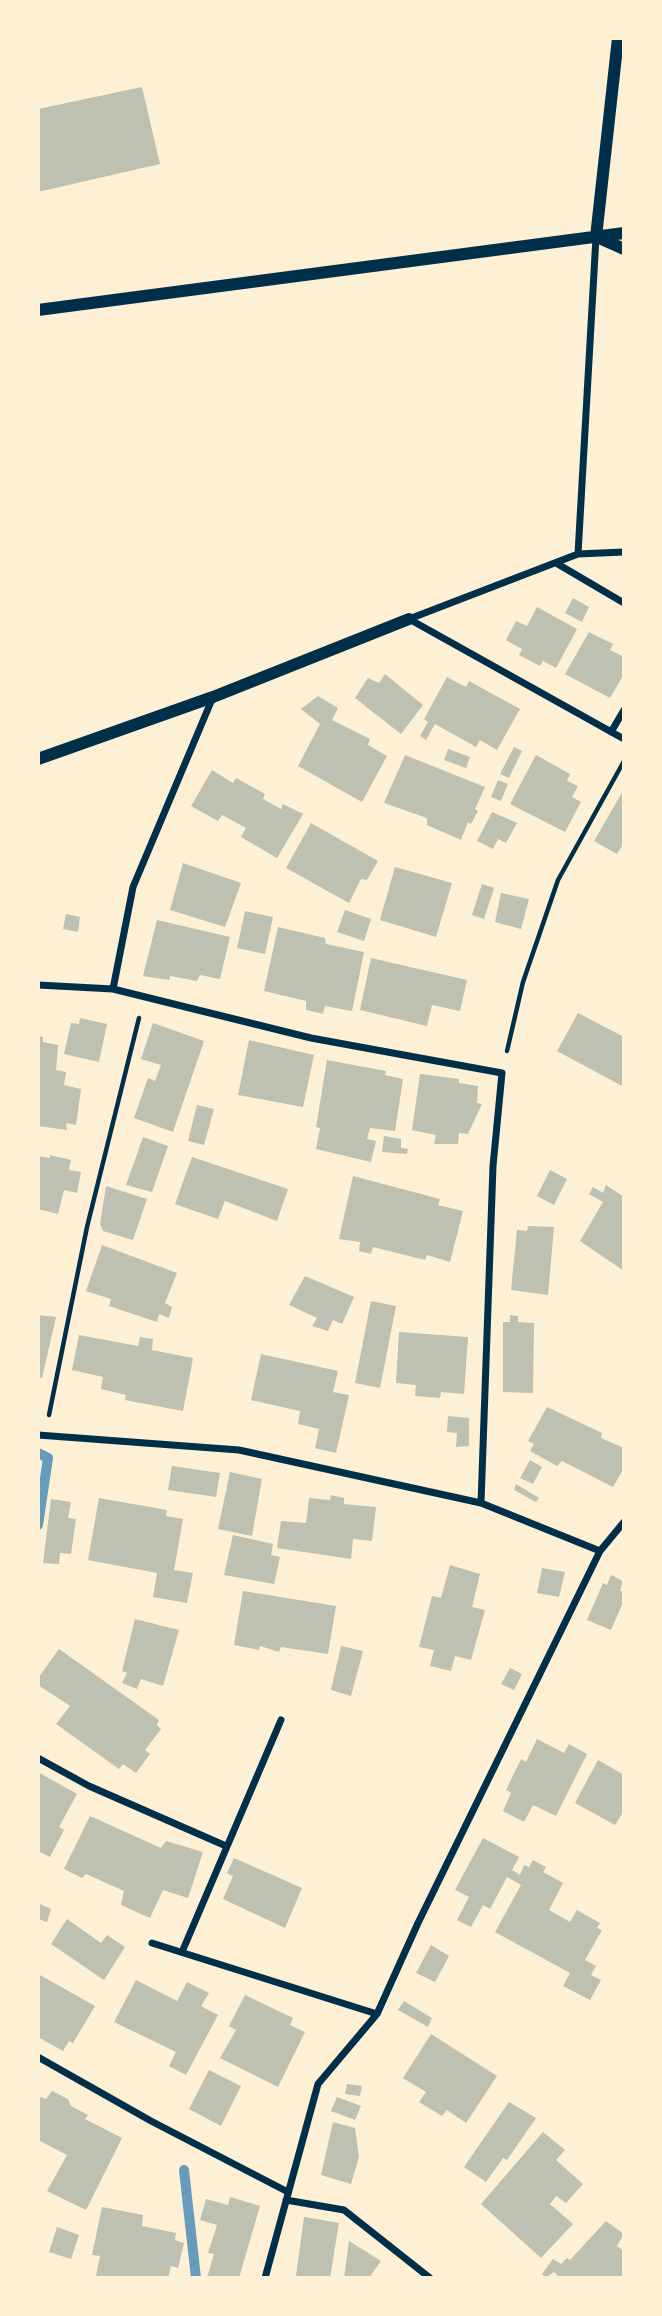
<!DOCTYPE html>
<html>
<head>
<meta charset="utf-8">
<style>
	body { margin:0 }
	#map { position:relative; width:662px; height:2316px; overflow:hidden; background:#fdf0d5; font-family:"Sofia Sans Condensed",sans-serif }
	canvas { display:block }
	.frame { position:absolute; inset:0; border:40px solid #fdf0d5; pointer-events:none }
</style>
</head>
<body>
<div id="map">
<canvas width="662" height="2316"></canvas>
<div class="frame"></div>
</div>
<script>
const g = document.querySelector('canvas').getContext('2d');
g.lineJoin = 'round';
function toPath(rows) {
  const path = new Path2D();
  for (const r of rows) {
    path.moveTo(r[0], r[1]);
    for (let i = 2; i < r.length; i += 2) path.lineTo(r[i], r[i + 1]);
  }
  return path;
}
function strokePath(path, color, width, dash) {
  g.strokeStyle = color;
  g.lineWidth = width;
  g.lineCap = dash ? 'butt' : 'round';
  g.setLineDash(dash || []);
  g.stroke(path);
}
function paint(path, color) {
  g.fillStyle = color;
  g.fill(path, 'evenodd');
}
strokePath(toPath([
	[38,1453,48,1458,38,1525],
	[184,2170,196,2278]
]), '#669bbc', 10);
paint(toPath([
	[142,87,160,164,38,192,38,109],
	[573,598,589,607,582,622,565,613],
	[537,607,577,629,556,668,543,661,540,666,519,655,522,649,506,640,516,621,527,626],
	[589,632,613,644,610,650,624,657,624,674,610,698,565,674],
	[385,674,423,705,401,734,355,698,368,678,379,683],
	[447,677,466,687,469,681,520,709,497,750,480,740,476,747,435,724,426,740,420,736,428,722,424,719],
	[318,696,338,708,332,720,370,739,368,745,387,756,362,802,298,766,320,724,301,709],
	[514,747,522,751,509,778,500,774],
	[448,749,470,757,466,768,444,760],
	[405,755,485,787,475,809,478,811,471,824,468,822,461,840,427,825,427,818,384,803],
	[536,755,570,774,567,781,578,786,572,797,581,802,565,832,510,804],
	[212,770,233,783,236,778,265,794,263,799,281,809,283,804,303,814,277,858,241,837,246,828,222,815,218,821,191,806],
	[498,780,508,784,501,801,491,797],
	[624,789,624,843,617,854,594,841],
	[492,812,517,823,506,843,498,839,493,849,477,841],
	[311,823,378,861,367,880,361,879,349,903,286,868],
	[183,863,241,883,225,927,170,910],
	[395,867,452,883,436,937,380,920],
	[482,884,494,888,484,919,472,915],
	[501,893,529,899,521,929,495,922],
	[345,910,371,919,364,941,337,932],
	[245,911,273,917,265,954,237,948],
	[66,914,80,917,78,932,63,929],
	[157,920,230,937,220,979,200,975,197,981,170,976,169,980,143,976],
	[278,927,325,938,326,944,364,952,352,1011,325,1006,323,1014,306,1010,306,1001,264,991],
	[371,958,467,980,460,1011,432,1005,427,1026,360,1010],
	[578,1013,624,1037,624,1087,557,1051],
	[80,1018,107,1024,99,1062,64,1054,71,1023,79,1024],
	[153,1023,204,1041,173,1132,134,1118,148,1078,155,1081,161,1065,141,1059],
	[38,1036,43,1037,43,1042,58,1045,56,1070,66,1072,64,1085,81,1089,76,1125,66,1123,67,1130,38,1126],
	[249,1040,314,1055,303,1107,238,1095],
	[327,1060,386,1071,385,1075,403,1079,395,1131,370,1128,367,1139,376,1141,371,1162,316,1149,320,1128,316,1127],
	[420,1074,459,1079,459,1083,478,1086,477,1103,482,1104,468,1134,459,1133,458,1144,434,1144,436,1135,412,1130],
	[197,1105,214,1109,204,1145,188,1141],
	[384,1136,401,1139,401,1148,408,1149,407,1154,382,1152],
	[143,1137,168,1146,152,1192,126,1185],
	[50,1155,71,1160,69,1170,81,1172,77,1193,64,1190,58,1214,38,1209,38,1156,50,1158],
	[192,1157,288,1189,277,1221,225,1201,218,1219,175,1204],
	[550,1170,567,1179,554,1205,537,1196],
	[353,1176,440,1199,438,1205,463,1211,450,1262,427,1255,425,1260,373,1247,371,1254,359,1251,360,1242,339,1239],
	[606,1185,624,1197,624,1271,580,1241,603,1202,589,1194,593,1187,603,1193],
	[106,1186,147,1199,133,1240,103,1231,100,1224],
	[528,1226,554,1227,548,1295,511,1290,517,1230,527,1231],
	[102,1245,177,1273,165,1303,172,1307,169,1318,159,1314,157,1322,109,1306,111,1299,86,1291],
	[305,1276,354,1297,342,1324,333,1320,328,1331,312,1326,317,1318,289,1305],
	[371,1301,396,1306,380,1388,355,1383],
	[38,1315,56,1317,42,1378,38,1377],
	[510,1315,518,1316,518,1322,534,1323,533,1393,503,1392,503,1322,510,1322],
	[399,1332,468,1337,464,1394,441,1392,440,1398,415,1396,416,1385,396,1383],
	[79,1335,138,1346,140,1337,153,1339,152,1350,193,1358,183,1411,125,1400,126,1395,101,1389,103,1377,72,1370],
	[261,1354,338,1371,333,1392,349,1395,336,1453,315,1448,319,1429,298,1424,300,1411,251,1400],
	[547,1407,602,1433,601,1438,624,1448,624,1468,613,1487,562,1461,557,1466,530,1451,534,1444,528,1441],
	[448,1416,469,1418,469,1446,456,1447,457,1433,447,1432],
	[530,1460,542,1467,533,1484,520,1478],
	[172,1466,220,1473,216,1497,168,1490],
	[230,1472,262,1479,252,1536,218,1529],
	[516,1484,539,1498,536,1502,514,1490],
	[331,1495,344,1498,344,1504,376,1507,372,1541,353,1539,351,1559,277,1548,281,1521,306,1523,309,1498,330,1500],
	[99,1498,167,1510,166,1516,183,1519,174,1570,193,1573,187,1603,153,1597,157,1573,88,1560],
	[51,1499,71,1502,68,1518,76,1519,71,1554,60,1553,59,1564,43,1563],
	[233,1535,273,1544,271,1555,280,1557,274,1584,224,1575],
	[450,1565,480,1574,472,1607,485,1610,471,1660,455,1656,451,1671,430,1666,434,1650,419,1647,432,1596,441,1598],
	[542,1568,565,1572,559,1597,537,1593],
	[611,1575,623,1581,620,1591,624,1592,624,1600,611,1630,587,1620,603,1583,607,1585],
	[243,1591,336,1606,328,1654,281,1647,279,1652,260,1646,259,1650,234,1645],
	[135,1619,179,1630,163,1686,141,1679,137,1689,122,1683,127,1673,122,1671],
	[341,1646,363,1651,351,1696,331,1690],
	[59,1649,159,1720,157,1725,161,1729,145,1750,150,1754,136,1773,123,1764,119,1769,56,1724,70,1706,38,1685,38,1678],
	[510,1668,522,1674,514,1690,501,1684],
	[537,1739,564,1753,569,1744,587,1754,556,1816,533,1805,524,1822,503,1811,511,1793,506,1790,521,1759,526,1762],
	[598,1760,624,1775,624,1811,615,1825,575,1803],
	[38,1772,77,1794,59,1827,64,1830,50,1857,38,1851],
	[90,1816,161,1848,166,1841,203,1852,188,1898,163,1890,150,1918,121,1905,124,1891,86,1874,82,1878,64,1869],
	[483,1838,519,1857,512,1870,520,1875,524,1865,529,1867,533,1860,546,1867,543,1872,563,1883,549,1910,570,1922,577,1910,600,1923,597,1928,602,1930,585,1960,596,1966,591,1975,601,1980,590,2000,563,1986,570,1973,495,1932,521,1885,507,1877,490,1909,483,1905,471,1927,457,1920,469,1897,455,1890],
	[234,1858,302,1888,285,1928,223,1899,233,1876,227,1873],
	[38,1903,51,1909,47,1922,38,1919],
	[67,1919,101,1943,107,1935,125,1947,104,1980,51,1944],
	[431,1945,449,1956,435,1982,416,1973],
	[38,1974,95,2006,73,2043,69,2041,63,2051,38,2037],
	[136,1980,177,2001,187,1982,209,1993,201,2006,218,2015,186,2075,169,2066,176,2052,114,2022],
	[245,1995,293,2018,290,2025,305,2032,278,2087,220,2058,236,2030,229,2026],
	[404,2001,432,2018,428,2027,398,2010],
	[431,2034,497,2076,466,2123,447,2110,442,2116,419,2102,426,2092,403,2078],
	[209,2070,241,2086,221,2126,189,2109],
	[347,2084,362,2086,360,2096,345,2094],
	[52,2091,68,2099,71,2106,88,2115,85,2119,122,2138,86,2210,47,2191,67,2155,38,2140,38,2096,46,2099],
	[337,2097,361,2106,355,2120,331,2111],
	[509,2102,536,2118,507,2160,503,2158,486,2182,464,2167],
	[333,2122,355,2128,359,2157,351,2184,321,2175],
	[543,2132,565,2150,556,2160,583,2184,566,2203,556,2196,550,2204,573,2224,541,2258,481,2204],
	[230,2197,260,2206,239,2278,207,2278,214,2254,208,2253,217,2225,200,2220,206,2199,228,2205],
	[102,2207,143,2215,142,2226,176,2233,175,2240,184,2243,178,2268,171,2266,168,2278,96,2276,100,2256,92,2255],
	[304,2217,339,2223,330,2278,296,2276],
	[606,2221,624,2234,617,2246,624,2251,624,2278,560,2278,554,2272,546,2278,542,2274,553,2259,561,2264,567,2258,570,2260],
	[57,2227,79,2235,71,2259,49,2252],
	[349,2241,381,2261,369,2278,344,2278]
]), '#bec0b2');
strokePath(toPath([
	[507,1051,523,982,558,880,624,761],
	[49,1415,87,1227,139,1018]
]), '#003049', 4.5);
strokePath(toPath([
	[578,554,624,552],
	[556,563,624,603],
	[409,619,578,554,596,237],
	[409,619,624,739],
	[611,732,624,710],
	[38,985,113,989,311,1038,502,1073,493,1166,481,1503],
	[113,989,133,887,213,697],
	[38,1435,239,1450,481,1503,600,1551],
	[38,1758,89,1786,226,1846],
	[152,1943,377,2014],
	[182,1952,281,1720],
	[38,2057,151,2121,288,2192],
	[286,2200,344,2210,430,2278],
	[265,2278,318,2084,377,2014,418,1923,600,1551,624,1522]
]), '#003049', 7);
strokePath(toPath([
	[596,237,618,38],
	[597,237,624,249],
	[38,310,624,233],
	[38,759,213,697,409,619]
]), '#003049', 12);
</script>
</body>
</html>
